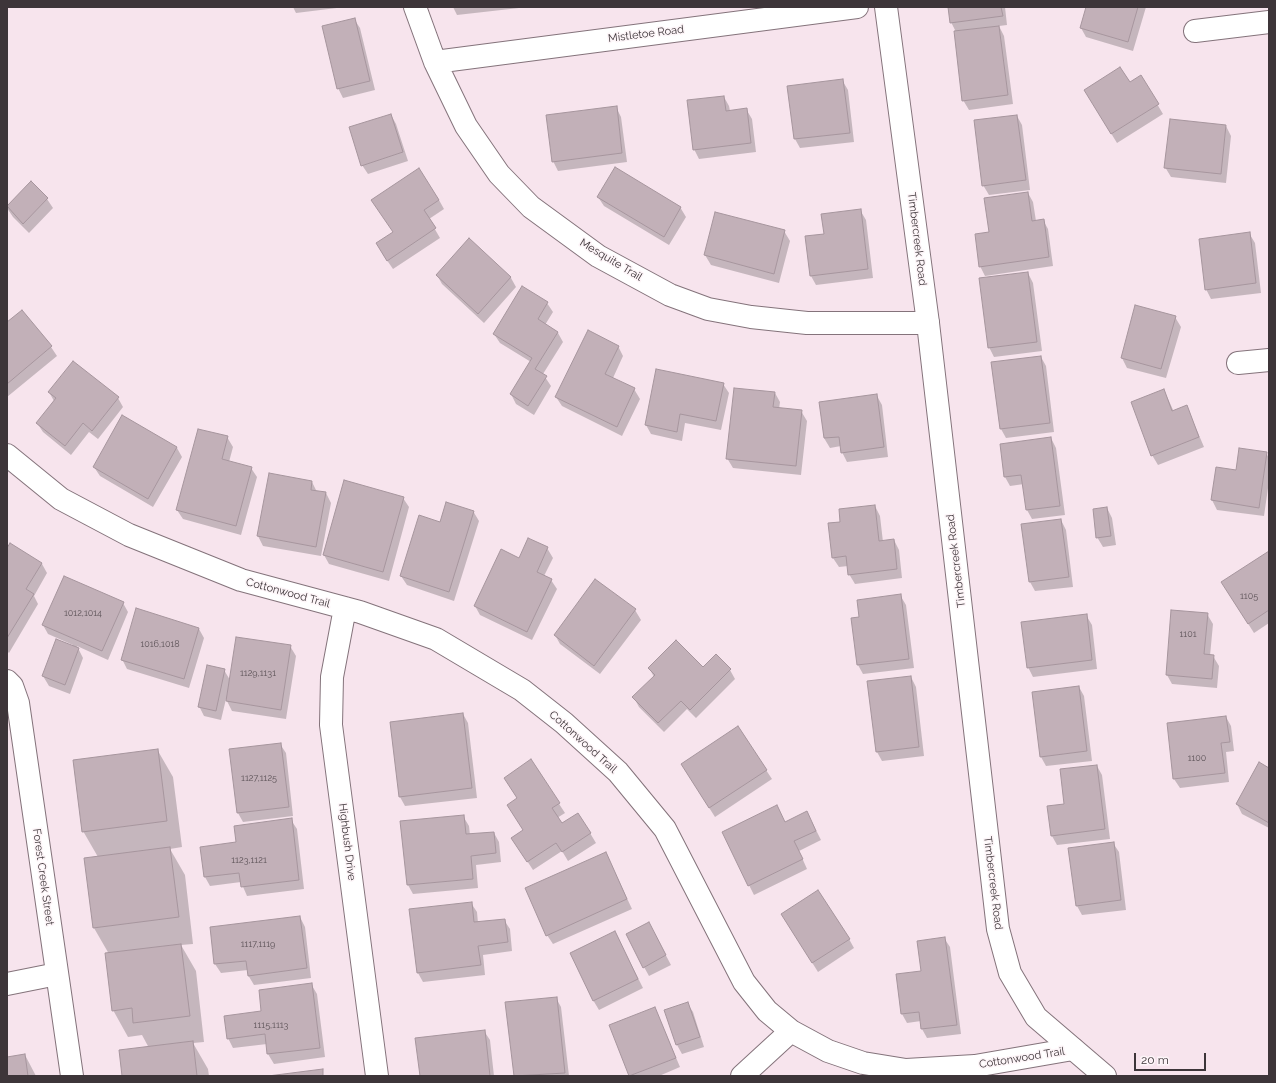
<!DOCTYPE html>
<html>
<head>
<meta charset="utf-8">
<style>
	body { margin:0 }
	#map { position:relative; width:1276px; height:1083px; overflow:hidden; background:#f7e4ed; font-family:Raleway,sans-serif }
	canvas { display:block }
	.frame { position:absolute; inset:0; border:8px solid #3d3539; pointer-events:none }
	.scale { position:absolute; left:1134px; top:1053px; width:72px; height:18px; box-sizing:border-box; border:2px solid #3d3539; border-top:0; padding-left:5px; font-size:12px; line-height:14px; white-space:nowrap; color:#3d3539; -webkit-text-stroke:3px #fdf5f8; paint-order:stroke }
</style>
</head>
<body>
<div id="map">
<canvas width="1276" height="1083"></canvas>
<div class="frame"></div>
<div class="scale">20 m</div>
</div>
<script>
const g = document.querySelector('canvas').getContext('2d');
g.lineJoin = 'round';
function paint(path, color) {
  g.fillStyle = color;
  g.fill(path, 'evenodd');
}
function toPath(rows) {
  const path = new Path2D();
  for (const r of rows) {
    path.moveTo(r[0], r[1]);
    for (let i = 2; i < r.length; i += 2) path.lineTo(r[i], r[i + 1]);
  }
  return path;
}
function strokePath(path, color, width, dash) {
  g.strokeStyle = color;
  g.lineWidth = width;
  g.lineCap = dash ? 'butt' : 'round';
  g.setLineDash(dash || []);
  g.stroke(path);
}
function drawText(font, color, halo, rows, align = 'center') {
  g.font = font + ' Raleway,sans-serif';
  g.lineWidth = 3;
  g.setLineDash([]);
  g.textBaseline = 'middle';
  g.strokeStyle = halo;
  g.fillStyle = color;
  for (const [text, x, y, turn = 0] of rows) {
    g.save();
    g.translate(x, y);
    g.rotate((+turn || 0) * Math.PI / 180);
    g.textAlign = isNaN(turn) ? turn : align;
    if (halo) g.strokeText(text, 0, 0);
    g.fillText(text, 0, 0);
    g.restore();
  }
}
paint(toPath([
	[293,7,345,7,296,13],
	[453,7,519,7,519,8,457,15],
	[949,7,1005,7,1007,25,999,26,1004,36,1013,104,969,110,963,100,956,32,951,22],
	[1087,7,1146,7,1133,51,1086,37,1081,28],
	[354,19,360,28,375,90,343,98,338,88],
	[1141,77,1163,114,1117,143,1090,99,1129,84],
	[842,80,848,90,854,142,800,148,795,139,789,87],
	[724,97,729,106,730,111,746,109,752,119,756,152,699,159,694,149],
	[616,107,621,117,627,162,558,171,553,161],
	[391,115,396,124,408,161,368,174,362,165],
	[1017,116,1022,125,1030,190,989,195,983,185],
	[1226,126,1231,136,1226,183,1171,177,1165,167],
	[31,183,47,199,53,208,29,233,13,217,7,208],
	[1028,193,1033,202,1036,221,1043,220,1048,229,1053,266,985,276,980,266,990,233],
	[598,197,680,207,686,217,669,245,604,206],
	[439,200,444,209,429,219,440,238,393,269,382,253,394,232,378,209],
	[860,210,866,220,873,278,816,285,811,276,825,235],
	[716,213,784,231,790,241,779,283,711,265,705,255],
	[1249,233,1255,243,1261,293,1211,299,1206,289],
	[469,240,511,278,516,287,484,323,442,284,437,275],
	[1028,273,1033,283,1042,351,994,357,989,347],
	[547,303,553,312,545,325,558,333,563,342,543,374,551,386,534,415,516,404,511,394,531,362,500,343,494,334],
	[22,311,51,347,57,356,7,397,7,324],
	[1175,317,1181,327,1166,378,1127,368,1122,358],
	[618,346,623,356,613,378,634,389,640,399,622,436,562,406,556,397],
	[1041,357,1046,366,1054,432,1006,438,1001,429],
	[723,384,729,393,721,430,685,423,682,441,651,434,646,425],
	[1164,390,1174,412,1187,407,1204,447,1158,465,1152,455],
	[49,392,118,398,123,407,98,439,89,432,71,455,43,432,37,423,54,401],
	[775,393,780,402,779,409,801,411,807,421,801,475,733,468,727,458],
	[877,396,882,405,888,457,847,462,842,452,841,446,830,448,824,438,820,402],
	[123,417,177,448,182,457,153,507,100,476,94,467],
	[227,437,233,447,229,462,251,468,257,477,241,535,183,519,177,510],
	[1051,438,1056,448,1065,515,1032,519,1027,510,1024,484,1010,486,1005,477],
	[1266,453,1269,458,1269,481,1264,516,1217,510,1212,500,1216,468,1237,471],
	[312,482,317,492,326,493,331,503,321,556,263,546,258,536],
	[403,498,409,507,389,581,329,564,324,555],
	[875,506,880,516,883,542,894,540,899,550,902,578,855,584,849,574,848,566,839,567,833,558,829,524,841,522],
	[1107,508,1112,518,1116,545,1103,547,1097,537],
	[473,511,479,521,454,601,407,585,401,576,441,523],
	[1061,520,1066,530,1073,587,1035,591,1030,582,1023,525],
	[10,545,42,564,47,573,34,596,38,604,9,653,7,651,7,550],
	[547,548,553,558,544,576,551,580,557,589,532,640,480,615,475,606,519,559],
	[1269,552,1269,623,1254,633,1228,592],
	[596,580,635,610,641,620,600,674,560,644,555,635],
	[900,595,906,605,914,668,863,674,858,665,852,619,860,618],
	[123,603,128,612,108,660,77,646,83,658,70,694,49,686,43,676,73,645,48,634,43,625],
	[1207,614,1213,624,1210,656,1213,656,1219,666,1217,688,1172,684,1167,675],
	[1086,615,1092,625,1097,669,1033,677,1028,667],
	[199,629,204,638,189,688,127,669,122,659],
	[290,646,296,656,286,719,232,711,226,699,221,720,204,716,199,706,224,670,230,680],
	[649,668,730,670,735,679,696,718,687,709,664,732,639,707,634,698,654,677],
	[911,677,916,687,924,756,882,761,877,752],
	[1079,687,1084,696,1092,761,1046,766,1041,757],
	[463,714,468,723,477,798,405,806,400,797,391,723],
	[1226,717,1231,726,1234,751,1226,752,1229,782,1180,788,1174,779],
	[280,744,286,753,293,816,243,822,238,813],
	[158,751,173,777,182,847,170,849,185,875,193,944,181,945,196,971,204,1042,193,1043,208,1069,209,1076,123,1076,149,1048,142,1035,128,1037,113,1010,109,954,94,928,98,857,83,831],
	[531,761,565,813,557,818,562,824,590,833,596,843,568,861,562,851,533,870,518,847,524,831,518,799],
	[682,765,766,770,772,779,715,817],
	[1097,766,1102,775,1110,839,1057,845,1052,836,1065,804],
	[1269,769,1269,828,1242,814,1237,804],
	[463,816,469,826,470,835,494,833,499,842,501,862,476,865,478,888,413,894,408,885,401,822],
	[291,820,297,829,304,889,247,896,241,882,210,886,205,877,237,843],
	[812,822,821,840,799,851,807,869,754,895,749,885,785,823],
	[1113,843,1119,852,1126,910,1082,915,1077,906],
	[606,853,632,909,553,944,547,935],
	[471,903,477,912,478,923,504,920,510,929,512,951,483,955,485,975,423,982,418,973],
	[300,917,305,927,311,978,254,985,248,975,248,970,221,973,215,964,211,928],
	[788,924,849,939,854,948,818,972],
	[615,932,643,988,599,1010,593,1000],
	[654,933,671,965,649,976,644,967],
	[944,938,950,947,961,1034,927,1038,922,1029,921,1021,907,1023,902,1014,922,972],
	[311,984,317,994,325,1057,274,1064,268,1054,267,1044,233,1048,228,1038,262,1012],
	[556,998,561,1007,569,1076,515,1076,507,1003],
	[687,1003,693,1012,704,1047,682,1054,677,1045],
	[655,1008,680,1067,659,1076,630,1076,610,1026],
	[484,1031,490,1040,494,1076,421,1076],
	[25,1055,36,1076,7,1076,7,1058]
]), '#0003');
const building = toPath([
	[948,7,1001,7,1003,16,950,23,948,7],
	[1086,7,1138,7,1128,42,1080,28,1086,7],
	[355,18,370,81,337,89,322,26,355,18],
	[999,26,1008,95,962,101,954,31,999,26],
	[1120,67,1130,82,1141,75,1159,104,1111,134,1084,90,1120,67],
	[843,79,850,133,794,139,787,86,843,79],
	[724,96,726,111,747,108,751,143,693,150,687,100,724,96],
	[617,106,622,153,552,162,546,115,617,106],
	[391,114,403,152,361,166,349,127,391,114],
	[1017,115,1026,180,982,186,974,120,1017,115],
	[1170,119,1226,125,1221,174,1164,168,1170,119],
	[615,167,681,207,664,237,597,197,615,167],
	[419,168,439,200,424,210,436,228,387,261,376,243,393,232,371,200,419,168],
	[31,181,48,198,23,224,7,206,31,181],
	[1028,192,1032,221,1044,219,1049,257,979,267,975,234,989,232,984,198,1028,192],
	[861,209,868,269,810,276,805,236,824,234,821,214,861,209],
	[715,212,785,230,774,274,704,255,715,212],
	[1250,232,1256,283,1205,290,1199,239,1250,232],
	[469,238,511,277,478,314,436,275,469,238],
	[1028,272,1037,342,988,348,979,278,1028,272],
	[522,286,548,302,538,319,558,332,535,369,547,376,528,406,510,394,532,358,493,334,522,286],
	[1135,305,1176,316,1161,369,1121,358,1135,305],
	[22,310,52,346,7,384,7,322,22,310],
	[588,330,619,346,605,374,635,388,617,427,555,397,588,330],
	[1041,356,1050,423,1000,429,991,362,1041,356],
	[73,361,119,397,92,431,83,423,65,446,36,423,56,398,48,392,73,361],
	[656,369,724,383,716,421,680,414,677,432,645,425,656,369],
	[734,388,775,392,773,407,802,410,796,466,726,459,734,388],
	[1164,389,1172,411,1187,405,1199,437,1151,456,1131,402,1164,389],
	[877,394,884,447,841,453,839,437,824,438,819,402,877,394],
	[122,415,177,447,148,499,93,467,122,415],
	[198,429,228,436,222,459,252,467,236,526,176,510,198,429],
	[1051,437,1060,506,1026,510,1021,475,1004,477,1000,444,1051,437],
	[1239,448,1267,452,1259,508,1211,500,1216,467,1236,470,1239,448],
	[269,473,312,481,311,490,326,492,316,547,257,536,269,473],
	[344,480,404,497,383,572,323,555,344,480],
	[446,502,474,511,449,592,400,576,419,515,440,522,446,502],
	[875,505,879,541,894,539,897,569,848,575,846,556,832,558,828,523,840,522,839,509,875,505],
	[1107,507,1111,536,1096,538,1093,509,1107,507],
	[1061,519,1069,577,1029,582,1021,524,1061,519],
	[528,538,548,547,537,572,552,579,527,632,474,606,501,549,519,558,528,538],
	[10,543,42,563,26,589,34,594,7,638,7,548,10,543],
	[1269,551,1269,610,1248,624,1221,582,1269,551],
	[64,576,124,602,102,651,42,625,64,576],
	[595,579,636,609,594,666,554,635,595,579],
	[901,594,909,659,857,665,851,618,859,617,857,600,901,594],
	[136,608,199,628,184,679,121,660,136,608],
	[1171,610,1208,613,1204,654,1214,655,1212,679,1166,675,1171,610],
	[1087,614,1092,660,1027,668,1021,622,1087,614],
	[236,637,291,645,281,710,226,701,236,637],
	[56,639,79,648,65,685,42,676,56,639],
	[676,640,703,667,716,654,731,669,690,710,681,701,658,723,632,697,655,675,648,668,676,640],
	[207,665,225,669,216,711,198,707,207,665],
	[911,676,919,747,876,752,867,681,911,676],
	[1079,686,1087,751,1040,757,1032,692,1079,686],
	[463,713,472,788,399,797,390,722,463,713],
	[1226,716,1230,742,1221,743,1225,773,1173,779,1167,723,1226,716],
	[738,726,767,770,709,808,681,764,738,726],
	[281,743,289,807,237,813,229,749,281,743],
	[158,749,167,821,82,832,73,760,158,749],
	[531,759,560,803,552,808,562,823,578,813,591,833,562,852,556,843,527,862,511,838,523,830,507,805,517,798,504,778,531,759],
	[1259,762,1269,768,1269,823,1236,804,1259,762],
	[1097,765,1105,829,1051,836,1047,806,1064,804,1060,769,1097,765],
	[777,805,785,822,807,811,816,831,794,841,803,859,748,886,722,832,777,805],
	[464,815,466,834,494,832,496,853,471,856,473,879,407,885,400,821,464,815],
	[292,818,299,880,241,887,239,873,204,877,200,847,236,842,234,826,292,818],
	[1114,842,1121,900,1076,906,1068,848,1114,842],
	[170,847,179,917,93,928,84,858,170,847],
	[606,852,627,899,546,936,525,888,606,852],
	[818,890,850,939,812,963,781,914,818,890],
	[472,902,474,922,505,919,508,942,478,946,481,965,417,973,409,909,472,902],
	[300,916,307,968,248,976,246,961,214,964,210,927,300,916],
	[649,922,666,955,643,968,626,934,649,922],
	[615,931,638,979,593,1001,570,953,615,931],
	[945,937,957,1025,921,1029,919,1012,901,1014,896,974,921,971,917,941,945,937],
	[181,944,190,1016,133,1023,132,1008,112,1011,105,953,181,944],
	[312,983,320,1048,267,1054,265,1034,227,1039,224,1016,261,1011,259,990,312,983],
	[557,997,565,1073,514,1076,505,1002,557,997],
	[688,1002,700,1037,676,1045,664,1010,688,1002],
	[655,1007,676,1058,629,1076,609,1025,655,1007],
	[485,1030,490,1076,420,1076,415,1038,485,1030],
	[193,1041,197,1076,122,1076,119,1050,193,1041],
	[25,1054,28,1076,7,1076,7,1057,25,1054],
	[323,1069,323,1076,268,1076,323,1069]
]);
paint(building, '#c2b0b8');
strokePath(building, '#a6959d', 1);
const street = toPath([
	[415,7,435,62,466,126,499,174,531,207,598,256,670,295,708,309,751,317,807,323,928,323],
	[1195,31,1269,22],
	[435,62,857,7],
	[1238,363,1269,360],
	[7,455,61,499,129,535,241,580,360,612,436,639,522,690,564,723,618,772,665,829,744,982,767,1011,791,1031,828,1051,863,1063,906,1070,975,1066,1073,1049],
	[345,608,332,677,331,725,377,1076],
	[7,681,12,686,18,703,72,1076],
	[7,984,57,974],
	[742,1076,791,1031]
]);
const secondary = toPath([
	[886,7,928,323,998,929,1010,973,1036,1017,1105,1076]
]);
strokePath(street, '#84737b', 24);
strokePath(secondary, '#84737b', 24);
strokePath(street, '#fff', 22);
strokePath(secondary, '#fff', 22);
drawText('9px', '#5e5459', null, [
	["1105",1249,596],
	["1012,1014",83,613],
	["1101",1188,634],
	["1016,1018",160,644],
	["1129,1131",258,673],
	["1100",1197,758],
	["1127,1125",259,778],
	["1123,1121",249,860],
	["1117,1119",258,944],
	["1115,1113",271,1025]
]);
drawText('11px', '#3d3539', '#fdf5f8', [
	["Mistletoe Road",646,34,-7],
	["Timbercreek Road",917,239,83],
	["Mesquite Trail",611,260,31],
	["Timbercreek Road",956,561,-97],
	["Cottonwood Trail",288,593,15],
	["Cottonwood Trail",583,742,42],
	["Highbush Drive",347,842,83],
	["Forest Creek Street",43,877,82],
	["Timbercreek Road",993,883,83],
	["Cottonwood Trail",1022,1058,-9]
]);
</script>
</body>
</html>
